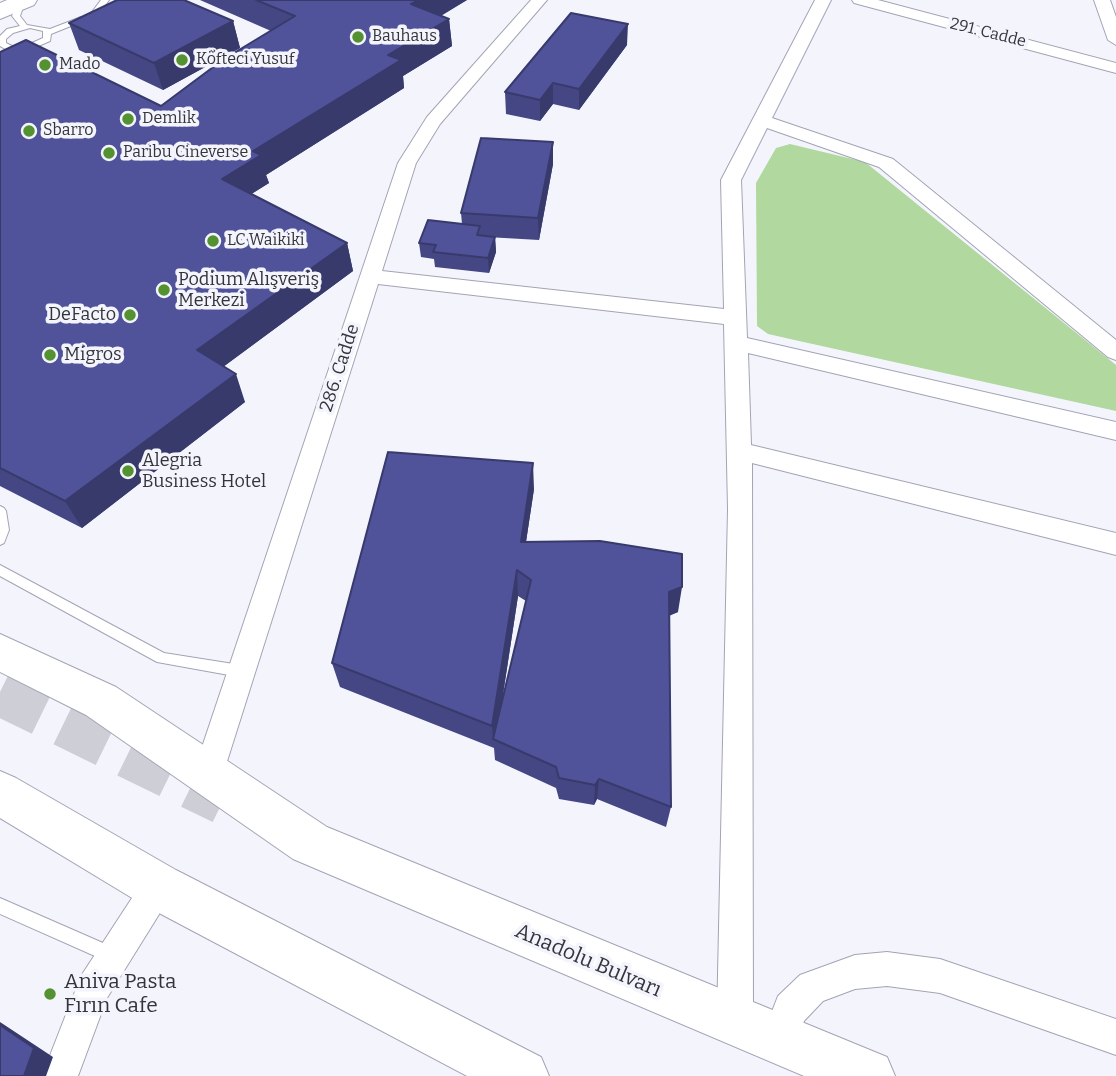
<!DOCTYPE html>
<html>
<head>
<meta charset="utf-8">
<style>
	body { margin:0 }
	canvas { display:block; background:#f4f5fc }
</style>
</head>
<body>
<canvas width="1116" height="1076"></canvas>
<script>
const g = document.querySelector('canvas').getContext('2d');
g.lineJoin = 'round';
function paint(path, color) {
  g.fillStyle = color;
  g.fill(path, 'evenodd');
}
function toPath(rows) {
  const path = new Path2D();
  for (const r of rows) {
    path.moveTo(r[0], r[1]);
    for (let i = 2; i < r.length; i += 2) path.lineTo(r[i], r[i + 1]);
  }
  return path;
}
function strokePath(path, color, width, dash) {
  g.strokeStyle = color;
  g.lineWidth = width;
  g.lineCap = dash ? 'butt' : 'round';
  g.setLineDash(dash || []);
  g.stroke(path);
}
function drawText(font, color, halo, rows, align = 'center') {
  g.font = font + ' Bitter,serif';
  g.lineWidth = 7;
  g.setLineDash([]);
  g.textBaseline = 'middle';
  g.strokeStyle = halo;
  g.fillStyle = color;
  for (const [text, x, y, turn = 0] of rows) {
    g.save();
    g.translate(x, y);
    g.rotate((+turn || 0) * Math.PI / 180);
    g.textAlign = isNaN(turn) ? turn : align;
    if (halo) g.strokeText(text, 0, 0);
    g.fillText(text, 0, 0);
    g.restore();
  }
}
paint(toPath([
	[790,144,865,162,1116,365,1116,411,799,341,768,334,757,326,756,183,776,148]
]), '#b1d89f');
strokePath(toPath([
	[0,692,223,801]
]), '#cecfd6', 47, [47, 24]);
const lane = toPath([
	[20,0,25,2,20,16,27,25,50,29,81,17,88,19,51,34,50,41,27,51,7,50,0,46,0,36,7,29,20,26,12,16,17,2,20,0],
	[30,28,43,31,43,38,23,47,12,46,6,43,6,39,13,33,30,28],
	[101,0,109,0,96,18,90,18,89,16,101,0],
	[0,506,4,508,6,511,9,530,4,543,0,545,0,506],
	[0,565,164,653,240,665,245,667,247,671,245,675,240,677,157,662,0,576,0,565],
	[0,898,119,950,121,956,119,962,113,964,0,914,0,898]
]);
const street = toPath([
	[531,0,547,0,440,124,416,163,382,271,724,309,721,180,815,0,831,0,772,118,893,159,1116,340,1116,360,1108,357,879,167,767,128,741,180,747,338,1116,422,1116,440,748,353,751,445,1116,533,1116,555,752,463,753,1021,748,1034,735,1039,722,1034,717,1021,728,509,724,324,378,284,223,774,219,784,208,789,197,784,193,774,398,163,427,117,531,0],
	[852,0,878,0,1116,63,1116,73,854,3,852,0],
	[1094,0,1110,0,1116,17,1116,45,1108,40,1094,0],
	[159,870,171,875,176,887,107,998,78,1076,42,1076,81,976,147,875,159,870],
	[887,952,940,959,1116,1019,1116,1055,940,993,887,986,855,989,823,1001,804,1021,792,1053,779,1058,766,1053,761,1040,778,996,800,975,855,955,887,952]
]);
const primary = toPath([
	[7,0,37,0,34,5,0,19,0,3,7,0],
	[0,634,116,687,327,827,887,1057,895,1076,804,1076,293,859,86,715,0,672,0,634],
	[0,771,16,778,176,870,541,1057,549,1076,467,1076,142,904,0,818,0,771]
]);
strokePath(lane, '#a2a4b5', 2);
strokePath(street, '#a2a4b5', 2);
strokePath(primary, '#a2a4b5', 2);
paint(lane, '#fff');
paint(street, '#fff');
paint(primary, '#fff');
paint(toPath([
	[200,0,467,0,441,16,449,19,452,46,403,76,404,88,266,175,269,183,251,194,347,243,353,271,223,367,245,402,82,528,0,486,0,52,161,106,271,31],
	[233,21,240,48,163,90,79,50,69,23],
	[627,45,579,110,553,104,540,121,506,114,505,92],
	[553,142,553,164,539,240,487,237,495,237,496,252,489,273,435,267,434,259,421,257,419,243,462,224,461,213],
	[534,489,526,542,678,612,669,616,671,807,666,827,597,799,594,805,559,799,556,788,495,760,494,748,340,687,332,663],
	[518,596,526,601,502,701]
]), '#454784');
paint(toPath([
	[419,0,467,0,414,31,411,4],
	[449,19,452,46,403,76,404,88,266,175,269,183,231,207,222,179,253,151,388,55],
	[233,21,240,48,163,90,154,63],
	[628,24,627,45,579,110,579,89],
	[553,83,553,104,540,121,540,100],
	[553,142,553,164,539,240,538,218],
	[495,237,496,252,489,273,488,258],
	[347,243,353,271,208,378,197,350],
	[236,374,245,402,82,528,65,501],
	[533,463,534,489,522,568,521,542],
	[517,570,518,596,496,740,493,739,492,726],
	[682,587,678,612,665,617,669,592],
	[599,779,597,799,594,805,595,785],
	[0,1022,53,1057,46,1076,24,1076,0,1025]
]), '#383a6c');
const building = toPath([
	[117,0,184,0,233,21,154,63,69,23,117,0],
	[256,0,419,0,411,4,449,19,388,55,401,60,253,151,261,155,222,179,347,243,197,350,236,374,65,501,0,468,0,52,26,40,161,106,224,59,295,16,256,0],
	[571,13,628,24,579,89,553,83,540,100,505,92,571,13],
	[481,138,553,142,538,218,461,213,481,138],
	[428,220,480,226,477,235,495,237,488,258,433,252,436,245,419,243,428,220],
	[388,452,533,463,521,542,600,541,682,554,682,587,669,592,671,807,599,779,595,785,559,778,556,767,493,739,531,580,517,570,492,726,332,663,388,452],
	[0,1025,34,1048,24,1076,0,1076,0,1025]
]);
paint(building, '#50539a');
strokePath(building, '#383a6c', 2);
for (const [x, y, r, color] of [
	[358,37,7,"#539131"],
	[182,60,7,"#539131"],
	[45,65,7,"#539131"],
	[128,119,7,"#539131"],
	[29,131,7,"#539131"],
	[109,153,7,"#539131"],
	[213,241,7,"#539131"],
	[164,290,7,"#539131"],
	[130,315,7,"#539131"],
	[50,355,7,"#539131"],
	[128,471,7,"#539131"],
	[50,994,7,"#539131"]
]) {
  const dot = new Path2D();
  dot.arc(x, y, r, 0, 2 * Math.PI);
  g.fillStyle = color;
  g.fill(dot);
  strokePath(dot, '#f4f5fc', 2.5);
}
drawText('16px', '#34353c', '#f4f5fc', [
	["291. Cadde",988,33,14]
]);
drawText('16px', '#34353c', '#f4f5fc', [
	["Bauhaus",372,37],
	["Köfteci Yusuf",196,60],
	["Mado",59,65],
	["Demlik",142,119],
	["Sbarro",43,131],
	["Paribu Cineverse",123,153],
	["LC Waikiki",227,241]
], 'left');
drawText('18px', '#34353c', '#f4f5fc', [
	["Podium Alışveriş",178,280],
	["Merkezi",178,301],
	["DeFacto",116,315,"right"],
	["Migros",64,355],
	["Alegria",142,461],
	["Business Hotel",142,482]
], 'left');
drawText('18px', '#34353c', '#f4f5fc', [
	["286. Cadde",340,368,-72]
]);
drawText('21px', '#34353c', '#f4f5fc', [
	["Anadolu Bulvarı",588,961,23]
]);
drawText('21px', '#34353c', '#f4f5fc', [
	["Aniva Pasta",64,982],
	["Fırın Cafe",64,1006]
], 'left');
</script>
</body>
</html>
